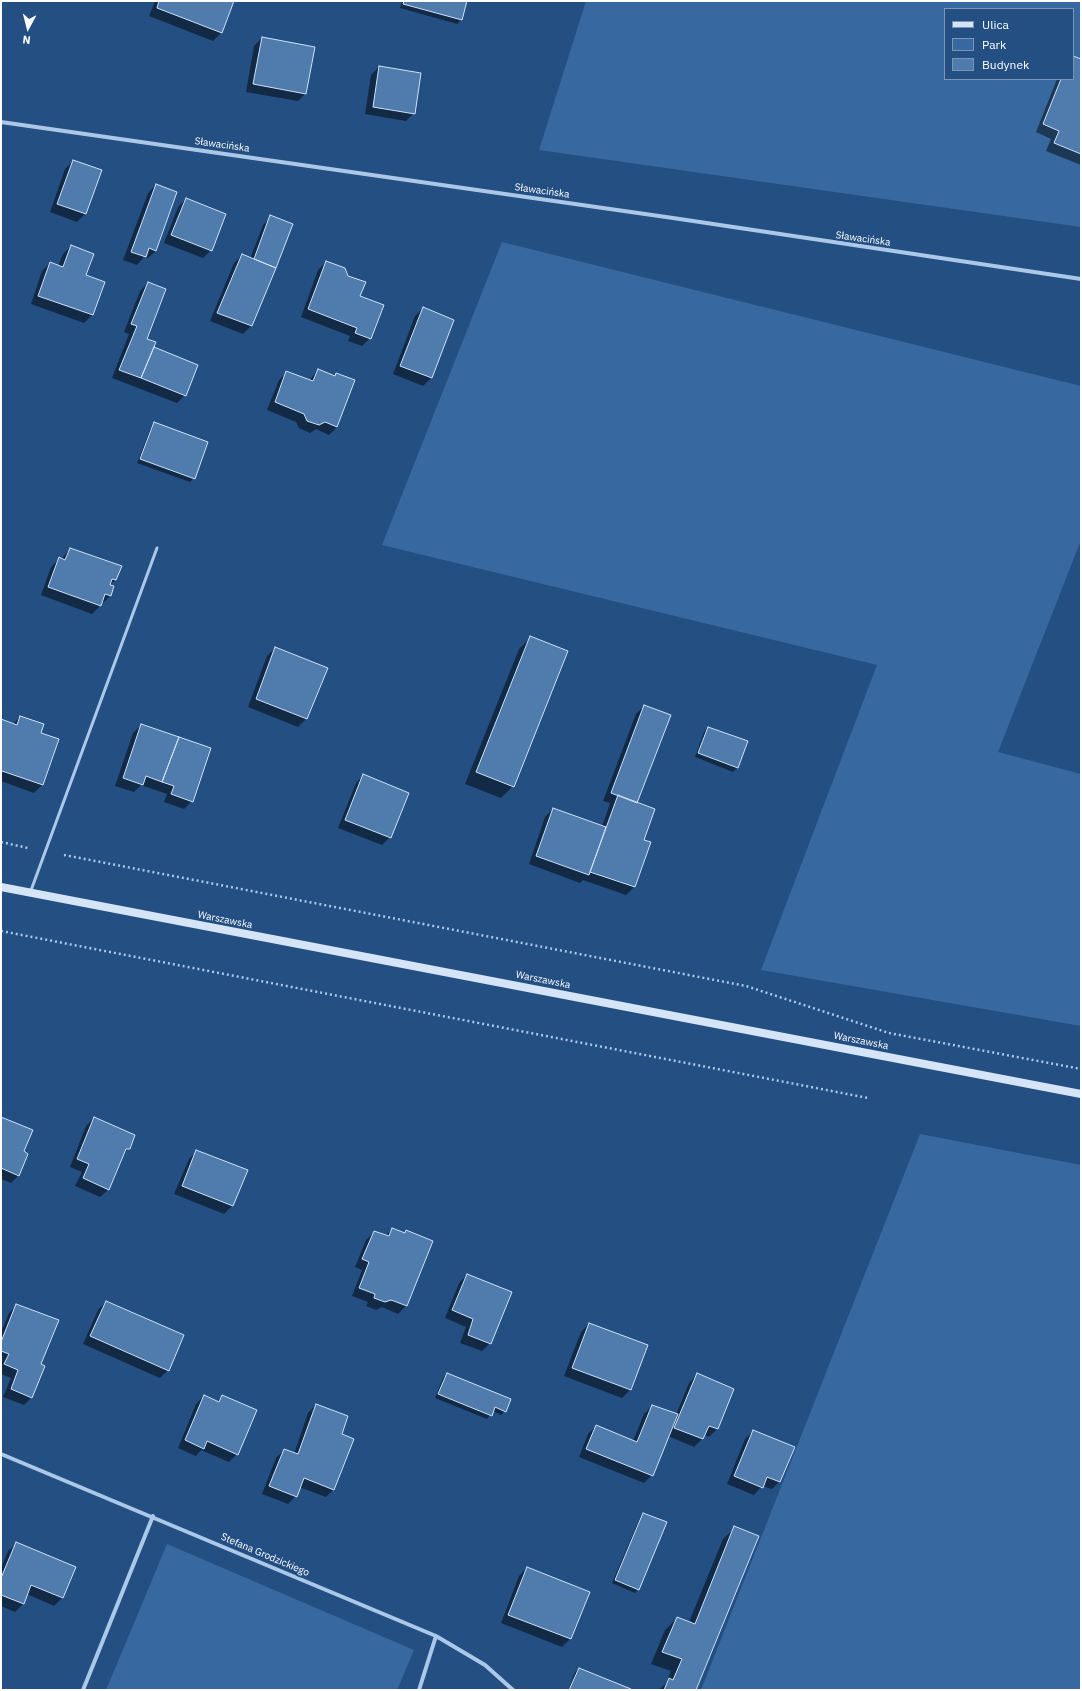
<!DOCTYPE html>
<html>
<head>
<meta charset="utf-8">
<style>
	body { margin:0 }
	#map { position:relative; width:1082px; height:1691px; overflow:hidden; background:#234f83; font-family:"IBM Plex Sans",sans-serif }
	canvas { display:block }
	.frame { position:absolute; inset:0; border:2px solid #fff; pointer-events:none }
	.legend { position:absolute; left:944px; top:8px; width:130px; height:72px; box-sizing:border-box; background:#234f83; border:1px solid #7b95b5; margin:0; padding:5px 7px; list-style:none; font-size:12px; color:#fff }
	.legend li { display:flex; align-items:center; gap:8px; height:20px }
	.legend b { width:20px; border:1px solid #7b95b5 }
	.north { position:absolute; left:8px; top:8px; width:40px; height:40px; -webkit-text-stroke:3px #234f83; paint-order:stroke; rotate:187deg; font-size:11px; font-weight:700; line-height:16px; text-align:center; color:#fff }
	.north::after { content:''; display:block; margin:auto; width:14px; height:18px; background:#fff; clip-path:polygon(50% 0,100% 100%,50% 72%,0 100%) }
</style>
</head>
<body>
<div id="map">
<canvas width="1082" height="1691"></canvas>
<div class="frame"></div>
<ul class="legend">
<li><b style="height:5px;background:#d5e5f7"></b>Ulica</li>
<li><b style="height:11px;background:#3769a0"></b>Park</li>
<li><b style="height:11px;background:#507bad"></b>Budynek</li>
</ul>
<div class="north">N</div>
</div>
<script>
const g = document.querySelector('canvas').getContext('2d');
g.lineJoin = 'round';
function paint(path, color) {
  g.fillStyle = color;
  g.fill(path, 'evenodd');
}
function toPath(rows) {
  const path = new Path2D();
  for (const r of rows) {
    path.moveTo(r[0], r[1]);
    for (let i = 2; i < r.length; i += 2) path.lineTo(r[i], r[i + 1]);
  }
  return path;
}
function strokePath(path, color, width, dash) {
  g.strokeStyle = color;
  g.lineWidth = width;
  g.lineCap = dash ? 'butt' : 'round';
  g.setLineDash(dash || []);
  g.stroke(path);
}
function drawText(font, color, halo, rows, align = 'center') {
  g.font = font + ' "IBM Plex Sans",sans-serif';
  g.lineWidth = 4;
  g.setLineDash([]);
  g.textBaseline = 'middle';
  g.strokeStyle = halo;
  g.fillStyle = color;
  for (const [text, x, y, turn = 0] of rows) {
    g.save();
    g.translate(x, y);
    g.rotate((+turn || 0) * Math.PI / 180);
    g.textAlign = isNaN(turn) ? turn : align;
    if (halo) g.strokeText(text, 0, 0);
    g.fillText(text, 0, 0);
    g.restore();
  }
}
paint(toPath([
	[586,1,1081,1,1081,227,539,150],
	[945,9,1073,9,1073,79,945,79],
	[502,242,1081,386,1081,540,998,752,1081,774,1081,1026,761,970,877,665,382,545],
	[920,1134,1081,1165,1081,1690,701,1690],
	[167,1544,414,1650,397,1690,106,1690]
]), '#3769a0');
paint(toPath([
	[155,1,233,1,221,33,213,41,149,16],
	[402,1,466,1,461,20,457,24,400,8],
	[262,38,306,93,298,101,246,92,254,46],
	[1073,57,1081,60,1081,165,1046,151,1051,139,1036,132,1057,79,1073,79],
	[379,67,414,113,406,121,365,114,371,75],
	[73,161,85,214,77,222,50,212,65,169],
	[156,185,156,251,148,258,144,257,137,265,123,260,148,193],
	[186,199,211,250,203,258,164,243,178,207],
	[271,217,292,225,251,326,243,334,210,321,234,263,242,255,250,259,263,225],
	[71,246,85,276,104,282,92,315,84,323,31,304,42,271,50,263,58,266,63,254],
	[326,262,359,297,370,338,362,346,348,341,350,336,301,317,318,270],
	[148,283,145,340,153,347,197,365,185,395,177,403,112,378,129,334,124,332,140,291],
	[423,308,453,320,431,378,423,386,393,374,415,316],
	[318,370,335,376,337,374,337,427,329,435,316,429,310,433,299,428,296,422,267,410,279,380,287,372,309,381],
	[154,423,194,478,190,482,137,463,151,427],
	[70,549,120,567,115,580,110,585,113,587,110,596,92,614,41,595,51,567,59,559,61,559],
	[531,637,513,786,501,798,465,784,519,649],
	[275,648,326,668,306,719,298,727,248,707,267,656],
	[644,706,636,803,643,840,634,887,626,895,583,880,580,883,529,864,545,817,553,809,602,827,610,803,603,801,636,714],
	[20,717,40,734,42,785,34,793,1,781,1,720,13,724],
	[141,725,192,801,184,809,164,802,167,794,141,785,134,792,115,786,133,733],
	[708,728,747,742,737,768,733,772,695,757,704,732],
	[364,775,390,837,382,845,338,828,356,783],
	[1,1118,19,1175,11,1183,1,1179],
	[94,1118,129,1148,122,1155,108,1190,100,1197,75,1186,82,1172,70,1167,86,1126],
	[197,1151,247,1170,232,1206,224,1214,174,1194,189,1159],
	[392,1229,404,1234,407,1231,432,1241,406,1306,398,1314,382,1307,376,1310,366,1306,368,1302,352,1296,362,1270,355,1267,366,1240,374,1232,386,1236],
	[467,1275,490,1343,482,1351,460,1343,466,1327,445,1318,459,1283],
	[106,1302,168,1370,160,1378,83,1344,98,1310],
	[17,1305,39,1365,32,1397,24,1405,3,1397,11,1378,1,1374,1,1332,9,1313],
	[589,1324,647,1346,630,1390,622,1398,564,1376,581,1332],
	[447,1374,505,1411,501,1415,493,1411,487,1419,435,1398,443,1378],
	[697,1375,733,1389,717,1429,709,1437,704,1435,702,1439,694,1447,668,1436,652,1475,644,1483,579,1457,588,1434,596,1426,633,1441,644,1414,652,1406,676,1415,689,1383],
	[204,1396,217,1402,222,1396,237,1454,229,1462,201,1450,196,1456,178,1448,196,1404],
	[316,1405,340,1434,334,1489,326,1497,299,1487,296,1496,288,1504,262,1494,276,1458,284,1450,294,1454,308,1413],
	[753,1431,780,1481,772,1489,762,1486,754,1495,727,1484,745,1439],
	[643,1514,638,1589,635,1593,612,1583,640,1518],
	[735,1528,695,1690,659,1690,666,1683,671,1671,651,1664,665,1630,677,1618,689,1622,723,1539],
	[16,1544,75,1568,62,1598,54,1606,27,1594,23,1604,15,1612,1,1606,1,1568,8,1551],
	[527,1568,589,1593,570,1639,562,1647,501,1623,519,1576],
	[579,1669,630,1690,568,1690,575,1672]
]), '#0007');
const building = toPath([
	[159,1,234,1,222,33,157,8,159,1],
	[404,1,467,1,462,20,403,4,404,1],
	[262,37,315,47,306,94,253,84,262,37],
	[1073,56,1081,59,1081,154,1054,143,1059,131,1043,124,1061,79,1073,79,1073,56],
	[379,66,421,73,415,114,373,107,379,66],
	[73,160,102,170,86,214,57,204,73,160],
	[156,184,177,192,156,251,149,248,146,257,131,252,156,184],
	[186,198,226,214,212,251,171,235,186,198],
	[270,215,293,224,276,268,254,259,270,215],
	[71,245,94,254,86,275,105,282,93,315,38,296,50,262,63,267,71,245],
	[242,254,276,268,252,326,217,313,242,254],
	[326,261,345,268,348,276,366,282,360,296,384,305,371,339,355,333,357,328,308,309,326,261],
	[148,282,166,289,147,339,156,342,141,378,119,370,137,326,131,324,148,282],
	[423,307,454,320,432,378,400,366,423,307],
	[154,347,198,365,186,396,141,378,154,347],
	[318,369,335,376,336,373,355,380,337,427,325,422,319,425,307,421,304,414,275,402,286,371,313,381,318,369],
	[154,422,208,442,195,479,140,459,154,422],
	[70,548,122,566,116,580,112,579,110,585,114,586,111,596,105,594,101,606,48,587,59,557,65,560,70,548],
	[530,636,568,651,514,787,476,772,530,636],
	[275,647,328,668,307,719,256,699,275,647],
	[644,705,671,715,637,803,611,793,644,705],
	[20,716,44,724,41,733,59,739,43,785,2,771,1,775,1,719,17,725,20,716],
	[141,724,179,737,162,782,146,776,143,785,123,778,141,724],
	[708,727,748,741,738,768,698,753,708,727],
	[179,737,211,748,193,802,171,794,174,786,162,782,179,737],
	[363,774,409,793,391,838,345,820,363,774],
	[618,795,655,809,644,840,651,842,635,887,590,872,618,795],
	[553,808,606,827,589,875,536,856,553,808],
	[1,1117,33,1130,24,1151,28,1154,19,1176,1,1168,1,1117],
	[94,1117,135,1135,130,1149,126,1149,109,1190,83,1178,89,1164,77,1159,94,1117],
	[196,1150,248,1170,233,1206,182,1186,196,1150],
	[392,1228,405,1233,406,1230,433,1241,407,1306,391,1300,385,1302,374,1298,375,1294,359,1288,369,1262,362,1259,374,1231,389,1236,392,1228],
	[467,1274,512,1292,491,1344,468,1335,473,1319,452,1310,467,1274],
	[106,1301,184,1335,169,1371,90,1336,106,1301],
	[16,1304,59,1320,41,1364,45,1366,32,1398,11,1389,18,1370,4,1364,9,1354,1,1351,1,1342,16,1304],
	[589,1323,648,1345,631,1390,572,1368,589,1323],
	[447,1373,511,1399,506,1412,495,1407,492,1416,438,1394,447,1373],
	[697,1373,734,1389,718,1429,709,1426,703,1439,674,1428,697,1373],
	[204,1395,219,1402,222,1395,257,1410,238,1455,207,1441,204,1449,185,1440,204,1395],
	[316,1404,348,1416,342,1434,354,1439,334,1490,304,1478,297,1497,269,1486,284,1449,298,1454,316,1404],
	[652,1405,678,1414,653,1476,586,1449,596,1425,637,1442,652,1405],
	[753,1430,795,1447,780,1482,767,1477,763,1488,734,1476,753,1430],
	[643,1513,667,1522,639,1590,615,1580,643,1513],
	[734,1526,759,1536,696,1690,664,1690,669,1678,673,1680,682,1659,662,1652,677,1617,695,1624,734,1526],
	[16,1542,76,1567,63,1598,31,1585,24,1604,1,1595,1,1578,16,1542],
	[527,1567,590,1592,571,1639,508,1615,527,1567],
	[579,1668,631,1689,631,1690,569,1690,579,1668]
]);
paint(building, '#507bad');
strokePath(building, '#cfe2f6', 1);
strokePath(toPath([
	[1,842,28,848],
	[64,855,746,986,889,1033,1081,1069],
	[1,931,868,1098]
]), '#abc8e8', 2.5, [2, 3]);
strokePath(toPath([
	[30,893,157,548]
]), '#abc8e8', 3);
strokePath(toPath([
	[1,122,673,218,1081,279],
	[1,1454,436,1636,485,1665,513,1690],
	[83,1690,153,1516],
	[419,1690,436,1636]
]), '#abc8e8', 4);
strokePath(toPath([
	[1,887,1081,1094]
]), '#d5e5f7', 8);
drawText('10px', '#fff', '#234f83', [
	["Sławacińska",222,145,8],
	["Sławacińska",542,191,8],
	["Sławacińska",863,239,8],
	["Warszawska",225,920,11],
	["Warszawska",543,980,11],
	["Warszawska",861,1041,11],
	["Stefana Grodzickiego",265,1555,23]
]);
</script>
</body>
</html>
